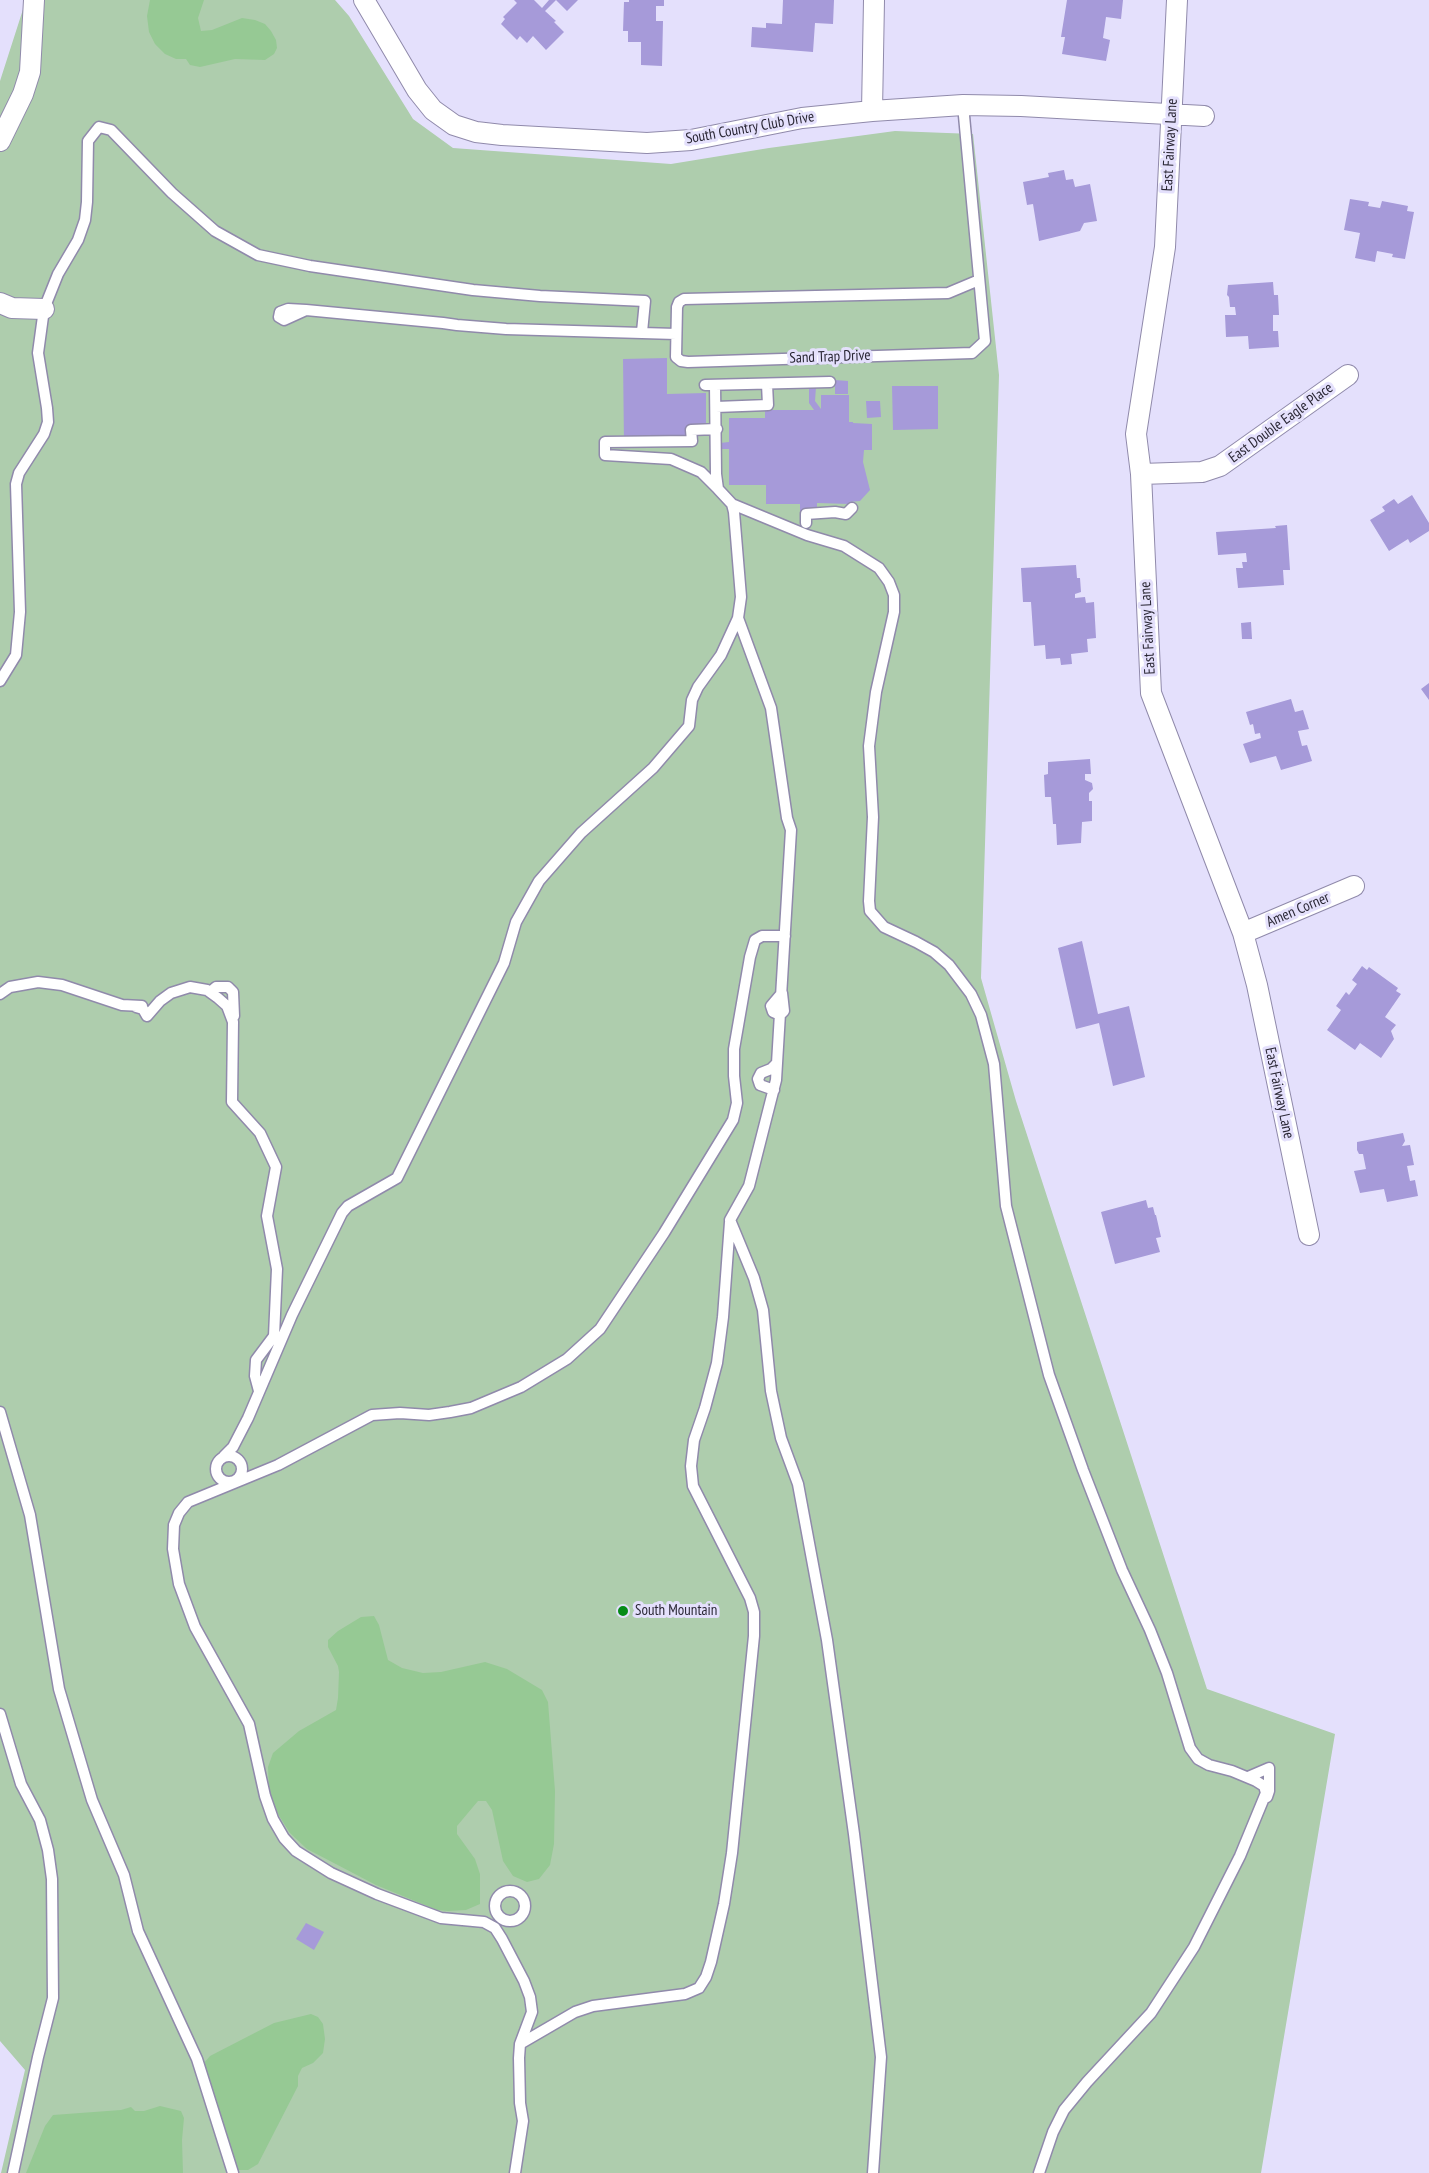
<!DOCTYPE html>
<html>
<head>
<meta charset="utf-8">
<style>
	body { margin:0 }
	canvas { display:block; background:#e4e0fc }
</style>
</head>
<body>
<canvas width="1429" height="2173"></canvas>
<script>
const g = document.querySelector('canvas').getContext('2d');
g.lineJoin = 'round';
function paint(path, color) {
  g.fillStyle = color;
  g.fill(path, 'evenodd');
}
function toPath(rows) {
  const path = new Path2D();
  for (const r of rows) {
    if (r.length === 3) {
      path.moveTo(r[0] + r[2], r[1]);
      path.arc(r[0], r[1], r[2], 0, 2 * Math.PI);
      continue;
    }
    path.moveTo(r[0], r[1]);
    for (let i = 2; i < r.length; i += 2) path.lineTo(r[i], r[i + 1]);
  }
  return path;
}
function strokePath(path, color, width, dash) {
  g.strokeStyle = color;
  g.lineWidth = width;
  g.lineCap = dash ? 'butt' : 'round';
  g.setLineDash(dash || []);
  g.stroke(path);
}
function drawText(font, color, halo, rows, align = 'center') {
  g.font = font + ' "PT Sans Narrow",sans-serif';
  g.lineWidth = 6;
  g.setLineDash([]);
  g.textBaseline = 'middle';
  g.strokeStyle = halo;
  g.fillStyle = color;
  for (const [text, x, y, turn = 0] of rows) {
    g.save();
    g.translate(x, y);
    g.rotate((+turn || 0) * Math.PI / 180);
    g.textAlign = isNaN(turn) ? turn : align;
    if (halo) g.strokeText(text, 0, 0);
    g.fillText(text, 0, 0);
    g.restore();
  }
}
paint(toPath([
	[26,0,335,0,349,16,413,119,453,148,671,164,769,148,895,131,973,134,999,375,981,978,1016,1101,1207,1689,1335,1734,1261,2173,1,2173,25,2070,0,2041,0,81]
]), '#aecdad');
paint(toPath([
	[150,0,204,0,198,18,201,31,212,30,242,18,255,20,265,24,271,31,276,40,277,48,274,54,265,60,235,59,200,67,190,65,186,59,176,59,165,54,155,44,149,32,147,16],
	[374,1616,379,1625,388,1660,402,1668,423,1673,441,1672,485,1662,507,1669,542,1690,548,1702,555,1791,554,1844,550,1865,539,1879,527,1882,513,1876,503,1861,492,1810,486,1801,478,1801,457,1826,457,1834,475,1859,480,1874,480,1904,466,1910,448,1911,437,1910,376,1885,307,1849,290,1833,278,1814,269,1793,268,1767,273,1753,299,1731,336,1710,338,1698,339,1672,338,1666,328,1647,328,1640,338,1631,361,1617],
	[311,2014,318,2017,323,2024,325,2039,323,2053,313,2063,302,2068,298,2076,298,2086,258,2164,248,2170,238,2170,204,2063,210,2056,274,2023],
	[160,2106,181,2111,184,2118,182,2140,183,2173,26,2173,45,2126,53,2115,121,2110,131,2107,135,2111,144,2111]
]), '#96c994');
paint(toPath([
	[514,0,534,0,542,8,549,0,578,0,567,11,556,0,545,11,556,21,554,22,564,32,546,50,533,36,527,43,520,36,517,40,501,24,505,19,503,17,517,3],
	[629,0,664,0,664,6,656,6,656,21,663,21,662,66,641,65,641,42,628,42,628,31,623,31,624,2,629,2],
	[783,0,834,0,833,24,815,23,813,52,751,47,752,27,766,28,766,23,782,24],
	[1067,0,1123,0,1121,19,1106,17,1103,38,1110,40,1106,61,1062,54,1065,37,1061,37],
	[1064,170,1066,180,1073,179,1075,187,1090,184,1097,221,1084,223,1080,231,1039,241,1033,204,1027,205,1023,182,1049,177,1048,173],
	[1350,199,1369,202,1368,206,1380,208,1382,201,1408,206,1407,211,1414,212,1405,259,1392,257,1393,254,1377,251,1375,262,1355,258,1360,233,1344,230],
	[1273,282,1274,295,1278,295,1279,315,1273,315,1273,331,1278,331,1279,347,1249,349,1248,336,1226,337,1225,315,1236,315,1235,307,1230,307,1229,297,1227,295,1228,285],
	[667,358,667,394,706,393,706,428,688,428,689,446,624,444,623,359],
	[835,380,848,381,848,394,835,394],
	[806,384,816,387,815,401,821,409,821,395,849,395,849,422,853,422,853,423,872,424,872,450,864,450,863,462,870,490,860,501,849,502,849,504,817,503,817,512,800,511,800,504,766,504,766,485,729,485,729,449,720,449,720,443,729,442,729,418,765,418,765,410,814,410,809,403,809,388],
	[892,386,938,386,938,429,893,430],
	[866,401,880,401,881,417,867,418],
	[1412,495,1429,523,1429,531,1410,543,1408,539,1389,551,1370,520,1385,511,1382,507,1394,499,1398,504],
	[1287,525,1290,570,1283,570,1284,585,1238,588,1236,568,1243,568,1242,562,1247,562,1246,553,1218,555,1216,532,1276,528,1275,526],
	[1076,565,1077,578,1080,578,1081,592,1075,594,1075,598,1085,597,1086,603,1094,602,1096,638,1087,639,1088,652,1071,654,1072,664,1061,665,1060,658,1046,659,1045,645,1034,646,1031,602,1023,602,1021,568],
	[1251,622,1252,639,1242,639,1241,623],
	[1429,683,1429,700,1421,689],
	[1291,699,1295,712,1303,710,1309,729,1298,731,1302,746,1307,745,1312,761,1281,770,1276,756,1250,763,1243,744,1261,738,1260,733,1255,734,1253,724,1250,725,1246,712],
	[1090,759,1091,774,1085,774,1085,780,1092,783,1093,789,1089,793,1089,801,1092,801,1092,821,1082,822,1081,843,1057,845,1056,824,1053,824,1051,797,1045,797,1044,775,1048,774,1048,762],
	[1082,941,1098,1014,1129,1006,1145,1077,1113,1086,1099,1023,1076,1029,1058,948],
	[1362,966,1367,970,1369,967,1398,988,1396,991,1401,994,1385,1017,1396,1025,1391,1031,1394,1039,1381,1058,1360,1043,1355,1050,1327,1030,1341,1010,1336,1006,1346,992,1349,995,1357,984,1352,980],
	[1403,1133,1405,1141,1402,1146,1410,1145,1414,1165,1407,1166,1410,1181,1415,1180,1418,1196,1387,1202,1384,1189,1360,1193,1354,1171,1366,1169,1363,1154,1359,1154,1357,1150,1357,1142],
	[1146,1200,1148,1208,1153,1207,1155,1215,1156,1215,1161,1237,1156,1238,1160,1252,1115,1264,1101,1212],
	[306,1923,324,1932,314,1950,296,1939]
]), '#a69ad9');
const lane = toPath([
	[963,105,985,341,972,353,688,362,681,361,676,357,677,307,679,302,684,299,948,293,979,280],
	[306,310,284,320,279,317,280,312,288,309,306,310,443,323,457,325,506,329,676,334],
	[705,385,830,382],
	[715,385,716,474,718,489,732,504,734,512,741,597,738,618,771,708,787,818,791,830,776,1080,749,1186,730,1220,754,1278,763,1310,771,1391,781,1438,798,1484,827,1640,854,1834,881,2057,873,2173],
	[716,407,768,405,767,384],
	[717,429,691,430,692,441,605,442,605,455,671,459,701,472,718,489],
	[732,504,807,535,844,546,879,568,889,582,894,595,894,612,876,692,869,746,873,817,869,901,870,911,884,927,916,942,934,952,949,965,971,994,981,1015,994,1064,1006,1206,1049,1375,1083,1470,1122,1570,1150,1630,1167,1673,1190,1748,1198,1759,1209,1765,1232,1771,1256,1781,1264,1786,1266,1793,1240,1856,1194,1947,1151,2013,1087,2082,1064,2110,1053,2132,1039,2173],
	[806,523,806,514,835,512,846,514,852,508],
	[0,681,16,655,20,612,16,484,19,473,44,434,48,422,47,408,38,353,44,309,58,274,78,240,85,220,87,202,88,141,99,127,111,130,172,193,215,231,258,255,310,266,473,290,540,296,645,301,642,332],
	[210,992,216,987,228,987,233,992,234,1016],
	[782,993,784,1011,780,1015,773,1012,771,1006,782,993],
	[0,994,10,987,38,982,62,985,122,1005,142,1006],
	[136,1007,143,1009,147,1016,160,1001,171,993,190,987,207,990,218,998,227,1006,233,1022,232,1102,260,1133,276,1167,267,1216,277,1269,274,1336,256,1360,255,1376,259,1391],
	[774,1090,760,1085,758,1079,761,1073,771,1069,777,1063],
	[0,1412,30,1515,59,1689,92,1800,124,1875,138,1931,197,2059,233,2173],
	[229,1469,13],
	[224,1456,233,1447,248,1418,292,1315,342,1213,348,1206,397,1178,504,963,516,922,539,881,581,833,653,768,689,726,692,700,698,687,721,655,738,618],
	[0,1714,21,1784,40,1820,48,1850,52,1879,53,1998,38,2057,13,2173],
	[1248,1777,1269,1768,1269,1791,1267,1797],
	[510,1906,15],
	[520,2044,575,2012,593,2006,685,1994,699,1988,706,1977,711,1962,724,1904,732,1853,754,1636,754,1612,750,1598,693,1486,691,1466,694,1440,705,1408,717,1363,723,1317,730,1222],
	[515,2173,523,2121,520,2103,519,2058,520,2044,532,2012,530,1997,524,1981,502,1939,495,1928,484,1922,441,1918,377,1894,331,1873,296,1851,284,1838,273,1819,265,1796,249,1724,195,1627,179,1584,173,1549,174,1525,179,1513,188,1502,278,1465,372,1415,400,1413,429,1415,450,1412,471,1408,521,1387,567,1359,600,1329,664,1233,733,1120,737,1103,734,1076,734,1049,750,957,755,940,762,936,785,936]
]);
const street = toPath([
	[364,0,417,90,433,110,454,125,476,132,502,135,647,143,691,140,802,118,872,111,963,105,1021,106,1204,116],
	[1177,0,1165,247,1136,434,1141,474,1151,693,1243,933,1257,985,1309,1235],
	[872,111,874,0],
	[0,141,23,94,30,72,34,0],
	[0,303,12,308,44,309],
	[1141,474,1202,472,1220,466,1348,375],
	[1243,933,1354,886]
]);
strokePath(lane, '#908aab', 13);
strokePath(street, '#908aab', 22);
strokePath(lane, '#fff', 10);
strokePath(street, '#fff', 20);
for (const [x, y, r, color] of [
	[623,1611,6,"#068b18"]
]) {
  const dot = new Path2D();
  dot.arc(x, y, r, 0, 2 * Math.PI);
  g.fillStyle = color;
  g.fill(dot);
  strokePath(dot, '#e4e0fc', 2);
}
drawText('15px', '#2a2735', '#e4e0fc', [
	["South Country Club Drive",750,128,-10],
	["East Fairway Lane",1170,145,-87],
	["Sand Trap Drive",830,357,-2],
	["East Double Eagle Place",1281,423,-36],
	["East Fairway Lane",1148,628,-93],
	["Amen Corner",1298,910,-23],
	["East Fairway Lane",1279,1093,78]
]);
drawText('15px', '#2a2735', '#e4e0fc', [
	["South Mountain",635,1611]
], 'left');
</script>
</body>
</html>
